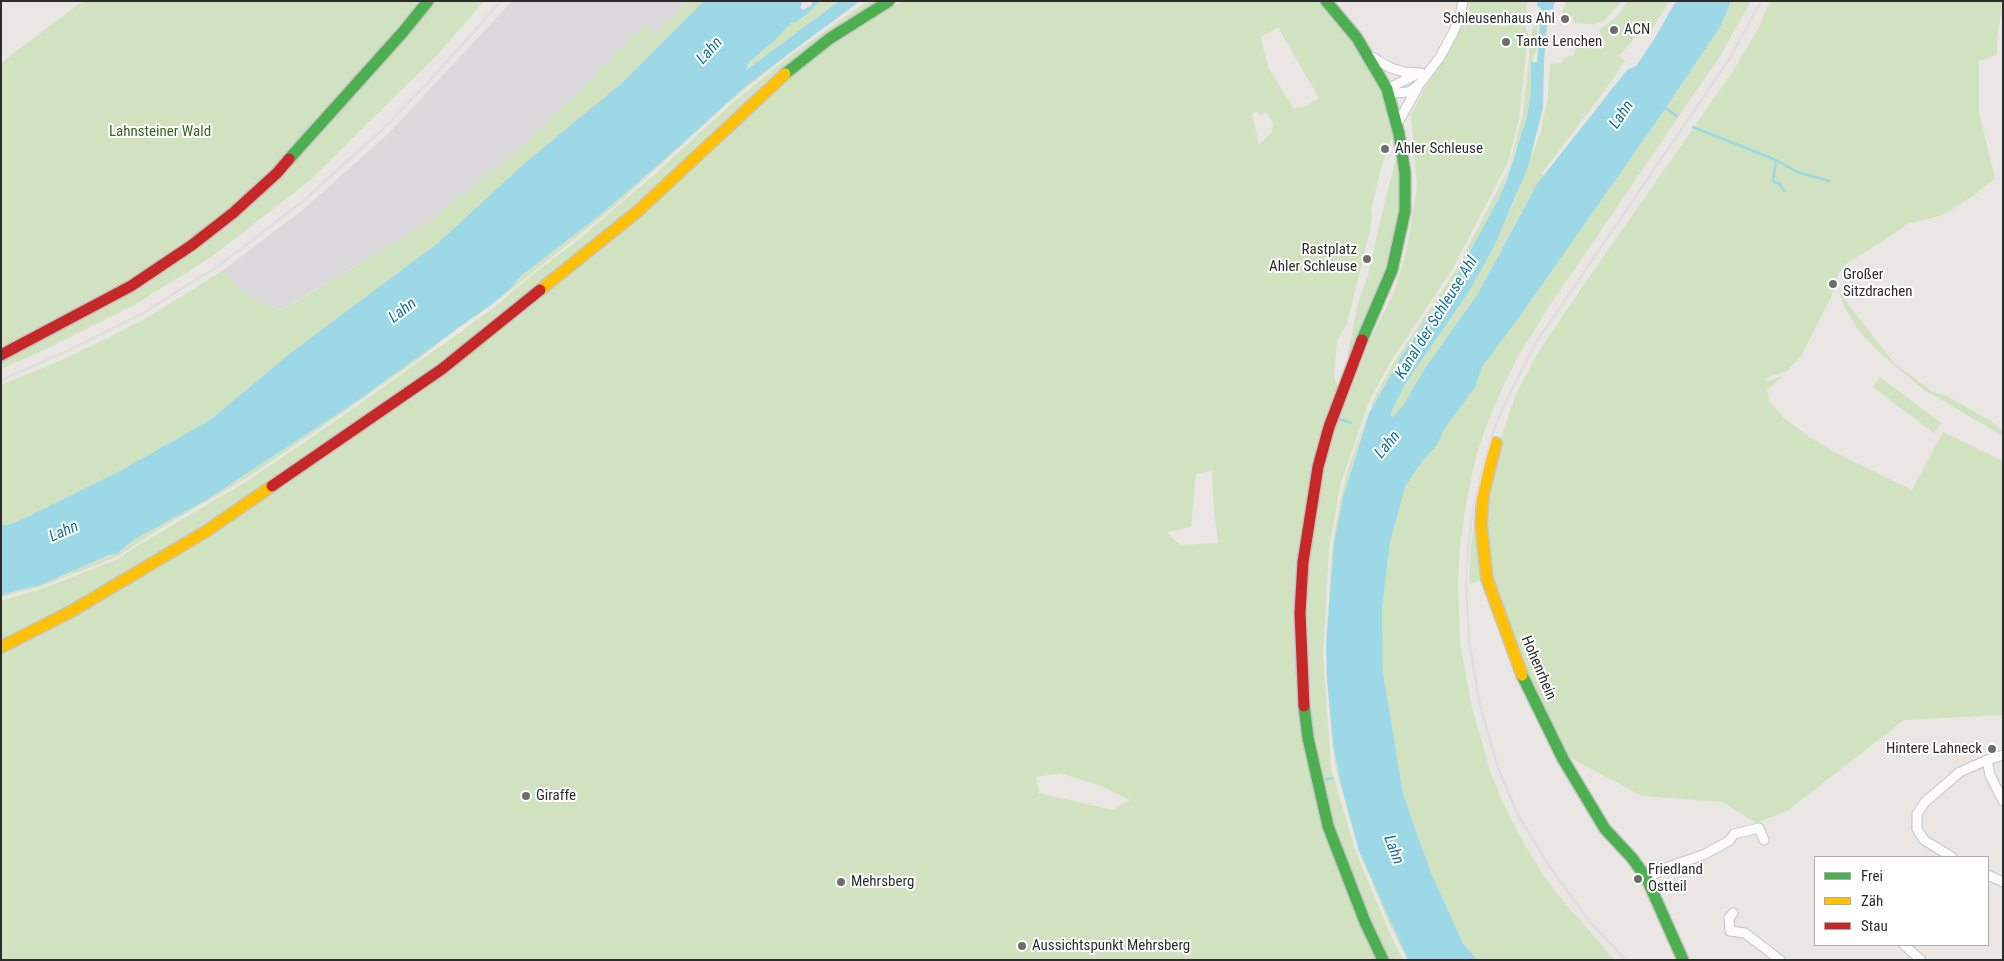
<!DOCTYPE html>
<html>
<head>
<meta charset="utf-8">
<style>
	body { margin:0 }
	#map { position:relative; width:2004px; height:961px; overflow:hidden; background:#eae6e3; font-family:"Roboto Condensed",sans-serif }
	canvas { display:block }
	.frame { position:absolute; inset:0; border:2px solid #2c2c2c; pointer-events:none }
	.legend { position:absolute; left:1814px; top:856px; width:175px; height:90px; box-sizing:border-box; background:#fff; border:1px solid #ababab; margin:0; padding:6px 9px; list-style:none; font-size:15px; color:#2c2c2c }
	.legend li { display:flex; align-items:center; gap:10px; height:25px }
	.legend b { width:25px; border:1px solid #ababab }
</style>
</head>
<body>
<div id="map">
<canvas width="2004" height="961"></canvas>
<div class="frame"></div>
<ul class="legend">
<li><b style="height:6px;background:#4caf50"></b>Frei</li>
<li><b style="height:6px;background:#ffc107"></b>Zäh</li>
<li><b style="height:6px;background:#c62828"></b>Stau</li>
</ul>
</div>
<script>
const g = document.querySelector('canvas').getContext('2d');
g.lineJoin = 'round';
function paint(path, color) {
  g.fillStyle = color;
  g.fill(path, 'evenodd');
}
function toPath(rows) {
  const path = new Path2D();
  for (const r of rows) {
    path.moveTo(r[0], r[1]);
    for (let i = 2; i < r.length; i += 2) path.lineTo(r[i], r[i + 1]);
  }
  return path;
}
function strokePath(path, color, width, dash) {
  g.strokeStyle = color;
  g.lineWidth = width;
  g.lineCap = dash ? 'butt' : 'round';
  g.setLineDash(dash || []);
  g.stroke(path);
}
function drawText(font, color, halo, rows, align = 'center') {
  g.font = font + ' "Roboto Condensed",sans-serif';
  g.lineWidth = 4;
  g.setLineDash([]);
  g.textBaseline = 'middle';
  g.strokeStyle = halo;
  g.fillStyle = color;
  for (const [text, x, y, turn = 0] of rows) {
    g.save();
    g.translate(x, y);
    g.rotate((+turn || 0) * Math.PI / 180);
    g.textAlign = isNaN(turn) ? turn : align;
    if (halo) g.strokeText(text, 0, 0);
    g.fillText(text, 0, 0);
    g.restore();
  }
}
paint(toPath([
	[512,1,687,1,655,35,645,25,579,92,514,153,433,218,399,240,281,310,248,296,222,271,305,208,389,133]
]), '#dad8da');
paint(toPath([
	[83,1,484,1,438,54,308,182,211,257,136,304,42,351,1,369,1,63],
	[687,1,704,1,623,82,438,243,288,355,210,420,118,472,25,518,9,525,2,525,1,385,62,360,108,338,147,318,222,271,248,296,280,310,289,306,399,240,433,218,514,153,579,92,645,24,655,35],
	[820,1,839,1,745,70,748,63,774,41,778,35,792,22,807,14],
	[867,1,879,1,639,205,396,398,149,562,1,644,1,601,42,589,118,559,137,546,249,480,357,406,491,310,533,274,573,244,655,174,728,107,787,58],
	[905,1,1317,1,1355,44,1370,70,1385,103,1392,127,1392,137,1382,164,1371,210,1372,217,1370,230,1347,324,1337,341,1334,376,1338,387,1319,445,1306,499,1300,541,1303,732,1378,960,1,960,1,652,411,396,769,94,848,31,885,9],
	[1278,27,1319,98,1303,108,1298,107,1294,109,1269,69,1264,51,1261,37],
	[1257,112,1260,115,1266,112,1273,123,1272,132,1259,145,1252,113],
	[1212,471,1214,510,1218,543,1180,545,1167,532,1191,527,1196,474],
	[1060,773,1099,785,1130,800,1112,810,1039,793,1036,777],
	[1468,1,1527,1,1526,19,1516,18,1516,14,1504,11,1501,15,1474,14,1469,10],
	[1566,1,1622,1,1605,20,1595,24,1586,24,1574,23,1573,16,1561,15],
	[1628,1,1669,1,1650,33,1643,28,1619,56,1625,61,1605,90,1542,173,1544,174,1520,214,1477,295,1423,371,1404,404,1394,417,1391,416,1392,410,1406,383,1470,290,1514,202,1541,131,1548,96,1550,64,1562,63,1564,58,1574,55,1576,48,1602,49,1606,44,1599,30,1616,17],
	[1731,1,1751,1,1720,56,1550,305,1520,353,1505,382,1485,429,1476,456,1466,503,1460,546,1458,582,1460,643,1472,708,1490,771,1504,805,1522,840,1545,878,1569,908,1615,960,1477,960,1463,943,1431,873,1403,794,1393,738,1383,673,1382,609,1390,542,1397,515,1405,487,1423,460,1437,445,1444,430,1474,387,1482,367,1523,312,1659,118,1720,27],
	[1770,1,2003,1,1997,39,1997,55,1979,61,1979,113,1995,178,1974,195,1943,215,1906,224,1901,229,1846,264,1838,275,1831,297,1801,356,1787,371,1766,378,1767,381,1783,376,1767,390,1769,401,1785,419,1812,439,1842,456,1912,490,1943,432,2003,461,2003,715,1904,720,1787,811,1756,823,1723,802,1642,796,1567,756,1524,672,1491,582,1484,513,1500,440,1516,394,1536,356,1583,286,1733,71,1758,29],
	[1470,20,1504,26,1510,24,1525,25,1528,34,1519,118,1508,162,1453,268,1389,364,1368,404,1341,482,1329,549,1323,655,1331,768,1356,853,1390,934,1403,960,1388,960,1369,921,1333,824,1313,737,1305,649,1308,561,1322,478,1338,420,1369,342,1395,290,1407,249,1417,186,1411,116,1424,89,1450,50,1462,25],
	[1538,25,1536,52,1534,53,1533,62,1531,62,1531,92,1527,116,1499,198,1451,286,1401,357,1372,407,1371,406,1375,397,1393,364,1458,267,1509,168,1523,114,1532,30,1534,26],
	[786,56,727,104,614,207,572,241,488,308,459,327,415,362,338,416,247,478,161,528,117,557,39,587,1,597,1,595,34,586,38,586,109,555,116,554,135,539,208,499,354,403,509,290,521,276,600,215,664,160,747,85],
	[1398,161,1399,219,1388,269,1350,355,1347,358,1358,303,1368,275,1386,197,1395,162],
	[1838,288,1848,304,1894,363,1933,392,1945,395,1989,420,2003,431,2003,436,1923,389,1881,354,1858,330,1845,308],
	[1880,377,1941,423,1934,433,1873,387],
	[1368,412,1343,497,1334,543,1326,645,1332,550,1340,501,1348,470],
	[1478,500,1485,580,1469,584,1471,546],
	[1333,745,1343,793,1359,851,1408,960,1390,926,1359,851,1335,766]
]), '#d0e2bf');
paint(toPath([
	[704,1,801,1,802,4,800,7,803,10,812,5,812,1,820,1,807,14,796,22,792,22,774,41,748,63,746,70,839,1,860,1,747,85,664,160,600,215,521,276,509,290,493,303,354,403,208,499,135,539,116,554,109,555,38,586,34,586,1,595,1,521,2,525,9,525,25,518,118,472,210,420,288,355,438,243,524,164,623,82],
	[1537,1,1555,1,1553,9,1548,10,1544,62,1543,108,1528,167,1495,244,1470,290,1406,383,1392,410,1391,416,1393,417,1404,404,1423,371,1477,295,1537,184,1627,70,1636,66,1653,41,1676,1,1731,1,1720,27,1659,118,1523,312,1482,367,1475,387,1444,430,1437,445,1423,460,1405,487,1390,542,1382,609,1383,673,1403,794,1431,873,1463,943,1477,960,1408,960,1359,851,1343,793,1333,745,1327,680,1326,645,1334,543,1343,497,1369,413,1401,357,1451,286,1499,198,1508,176,1527,116,1531,92,1531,62,1537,62,1541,9,1537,6]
]), '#9cd8e6');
strokePath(toPath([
	[1664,107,1677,116],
	[1693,127,1776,160,1797,172,1829,181],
	[1776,160,1773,182,1779,183,1784,191],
	[1340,419,1351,423],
	[1324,780,1332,778]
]), '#9cd8e6', 2.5);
const street = toPath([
	[1370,56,1391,68,1404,72,1421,73],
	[1387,89,1394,93,1408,92,1414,89,1421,82,1440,57,1453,33,1460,16,1463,1],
	[1387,89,1417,74],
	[1397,124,1418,87],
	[1987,760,1990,775,2003,801],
	[1952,857,1924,840,1917,829,1917,814,1925,802,1960,772,1987,760,2003,755],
	[1988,875,2003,882],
	[1647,879,1662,869,1703,855,1729,841,1734,834,1759,828,1764,840],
	[1733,913,1729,918,1730,931,1745,933,1780,960],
	[1904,945,1921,960]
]);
const fast = toPath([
	[1326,1,1357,38,1387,89,1399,134,1405,173,1405,211,1392,270,1362,340],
	[785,74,829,39,889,1],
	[289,159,403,32,428,1],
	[1522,675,1563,759,1605,829,1632,858,1647,879,1683,960],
	[1304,706,1308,738,1328,826,1365,922,1383,960]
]);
const slow = toPath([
	[540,290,638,211,785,74],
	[1496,443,1483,495,1481,525,1487,579,1522,675],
	[1,647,70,612,205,532,272,486]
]);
const jam = toPath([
	[1,355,131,286,192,245,233,213,277,173,289,159],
	[272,486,442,369,540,290],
	[1304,706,1300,613,1303,562,1318,467,1329,427,1362,340]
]);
strokePath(street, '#c6c5c5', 11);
strokePath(fast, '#c6c5c5', 14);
strokePath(slow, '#c6c5c5', 14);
strokePath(jam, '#c6c5c5', 14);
strokePath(street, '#fcfbfb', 9);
strokePath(fast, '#4caf50', 11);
strokePath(slow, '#ffc107', 11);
strokePath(jam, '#c62828', 11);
strokePath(toPath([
	[1,380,63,353,143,313,215,268,242,248,303,201,384,128,425,86,501,1],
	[1626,960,1591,923,1551,869,1518,815,1498,768,1480,705,1469,641,1466,582,1468,548,1474,505,1485,459,1493,432,1505,403,1535,344,1730,58,1761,1]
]), '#dedee0', 2.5);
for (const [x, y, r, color] of [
	[1565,19,5,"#6e6d6c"],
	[1614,30,5,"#6e6d6c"],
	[1506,42,5,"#6e6d6c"],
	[1385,149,5,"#6e6d6c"],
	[1367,259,5,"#6e6d6c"],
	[1833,284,5,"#6e6d6c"],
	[1992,749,5,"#6e6d6c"],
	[526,796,5,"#6e6d6c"],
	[1638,879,5,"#6e6d6c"],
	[841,882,5,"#6e6d6c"],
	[1022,946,5,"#6e6d6c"]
]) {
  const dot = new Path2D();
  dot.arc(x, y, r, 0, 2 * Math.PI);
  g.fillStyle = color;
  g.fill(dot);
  strokePath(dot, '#fff', 2);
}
drawText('15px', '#2c2c2c', '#fff', [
	["Schleusenhaus Ahl",1555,19,"right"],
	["ACN",1624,30],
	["Tante Lenchen",1516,42],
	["Ahler Schleuse",1395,149],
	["Rastplatz",1357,250,"right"],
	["Ahler Schleuse",1357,267,"right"],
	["Großer",1843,275],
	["Sitzdrachen",1843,292],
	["Hintere Lahneck",1982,749,"right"],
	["Giraffe",536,796],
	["Friedland",1648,870],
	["Ostteil",1648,887],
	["Mehrsberg",851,882],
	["Aussichtspunkt Mehrsberg",1032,946]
], 'left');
drawText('15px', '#346620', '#fff', [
	["Lahnsteiner Wald",160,132]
]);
drawText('15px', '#2c2c2c', '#fff', [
	["Hohenrhein",1538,668,67]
]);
drawText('italic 16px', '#177395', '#fff', [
	["Lahn",710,51,-48],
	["Lahn",1622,115,-56],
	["Lahn",403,311,-37],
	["Kanal der Schleuse Ahl",1437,318,-58],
	["Lahn",1388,445,-50],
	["Lahn",64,532,-24],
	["Lahn",1393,850,69]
]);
</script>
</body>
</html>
